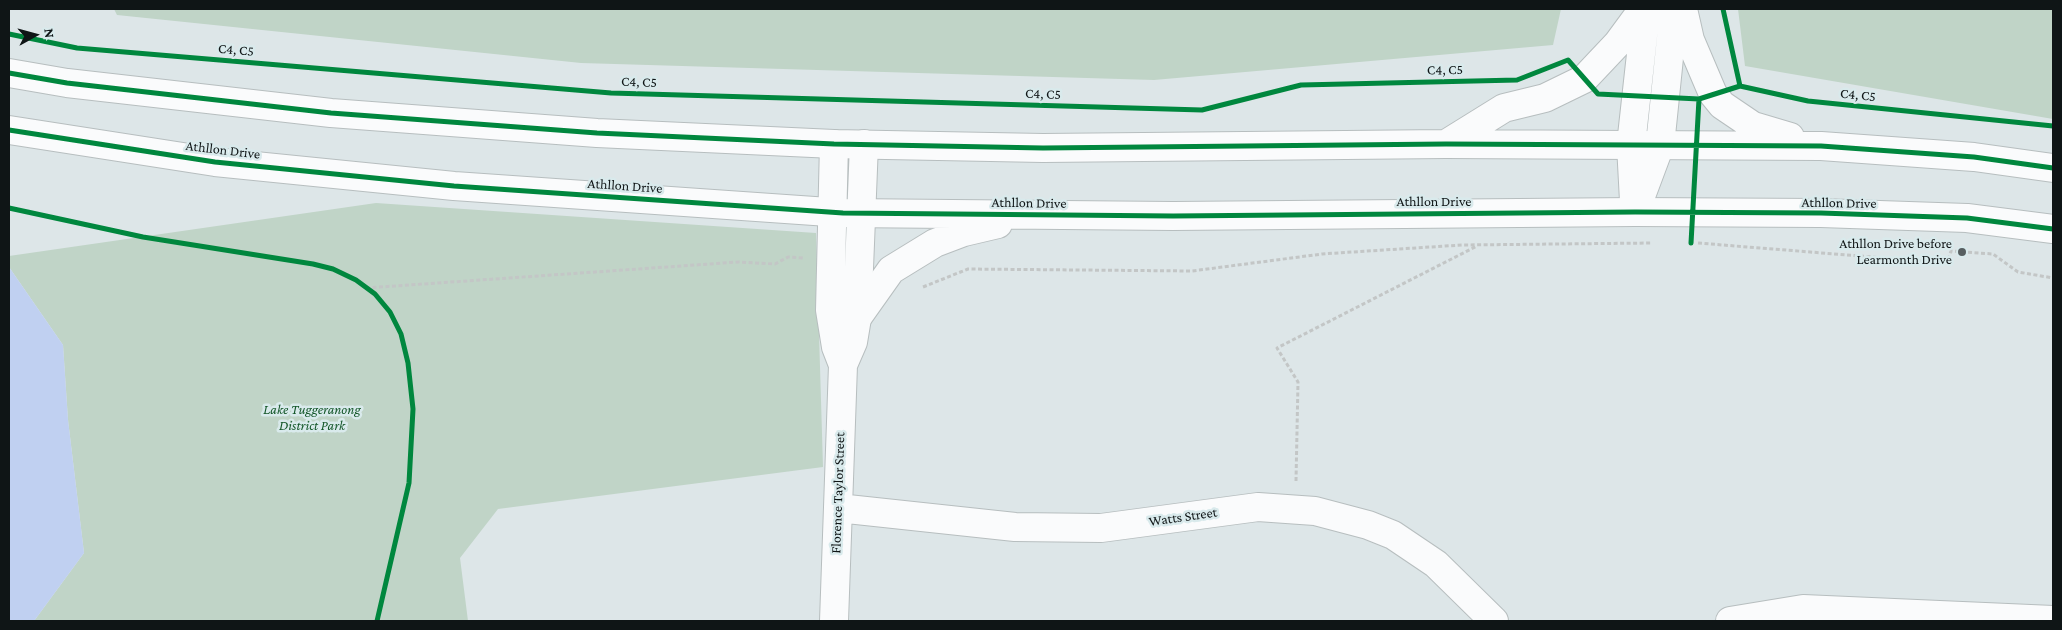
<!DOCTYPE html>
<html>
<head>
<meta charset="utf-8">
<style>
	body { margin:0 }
	#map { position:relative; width:2062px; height:630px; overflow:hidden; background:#dde6e8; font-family:"Crimson Pro",serif }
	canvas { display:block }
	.frame { position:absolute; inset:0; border:10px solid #0f1516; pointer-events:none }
	.north { position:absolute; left:10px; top:10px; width:50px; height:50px; -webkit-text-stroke:4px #d9eaec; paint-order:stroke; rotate:83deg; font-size:14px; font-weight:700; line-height:20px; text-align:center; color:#0f1516 }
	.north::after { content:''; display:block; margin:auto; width:18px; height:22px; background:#0f1516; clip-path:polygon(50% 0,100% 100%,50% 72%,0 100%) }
</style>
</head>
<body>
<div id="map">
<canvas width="2062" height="630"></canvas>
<div class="frame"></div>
<div class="north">N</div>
</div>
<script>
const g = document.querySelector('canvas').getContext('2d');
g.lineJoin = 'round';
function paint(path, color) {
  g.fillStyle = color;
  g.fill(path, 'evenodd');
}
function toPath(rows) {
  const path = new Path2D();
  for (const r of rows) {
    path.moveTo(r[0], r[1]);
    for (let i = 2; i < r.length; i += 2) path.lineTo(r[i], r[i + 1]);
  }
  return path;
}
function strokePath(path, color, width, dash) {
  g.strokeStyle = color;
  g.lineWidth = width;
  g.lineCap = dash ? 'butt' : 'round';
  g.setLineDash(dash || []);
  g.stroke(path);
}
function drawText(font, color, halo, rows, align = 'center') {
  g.font = font + ' "Crimson Pro",serif';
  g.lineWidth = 5;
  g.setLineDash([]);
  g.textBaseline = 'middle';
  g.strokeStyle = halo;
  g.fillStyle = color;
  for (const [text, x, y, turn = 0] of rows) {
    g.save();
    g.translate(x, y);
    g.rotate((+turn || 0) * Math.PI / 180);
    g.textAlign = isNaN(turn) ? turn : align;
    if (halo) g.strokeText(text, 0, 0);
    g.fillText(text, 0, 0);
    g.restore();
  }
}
paint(toPath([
	[114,9,1561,9,1553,45,1154,80,581,63,117,15],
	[1738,9,2053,9,2053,119,1745,66],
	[376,203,816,233,823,467,498,509,460,558,468,621,34,621,84,553,68,420,63,345,9,267,9,256]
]), '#c0d4c7');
paint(toPath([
	[9,267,63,345,68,420,84,553,34,621,9,621]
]), '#c0d0f1');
const street = toPath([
	[834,144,830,310,836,347,843,365],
	[838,508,1015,527,1101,528,1258,507,1315,511,1368,525,1393,535,1436,564,1494,621],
	[834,621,843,365,853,342,857,318,864,144],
	[1730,621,1803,609,2053,620]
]);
const secondary = toPath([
	[1634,201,1631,145,1646,9],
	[1635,212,1660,145,1674,9]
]);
const primary = toPath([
	[1683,9,1690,40,1713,94,1722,105,1753,126,1790,137],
	[9,73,67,83,331,113,597,133,834,144,1043,148,1446,144,1821,146,1974,157,2053,168],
	[9,130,215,162,454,186,843,213,1173,216,1635,212,1821,213,1967,218,2053,229],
	[1446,144,1504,108,1545,98,1584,79,1618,43,1643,9],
	[857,318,891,270,935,243,964,232,998,224]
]);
strokePath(street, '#b7bebf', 30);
strokePath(secondary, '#b7bebf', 30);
strokePath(primary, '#b7bebf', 30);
strokePath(toPath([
	[1698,243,1947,263,1951,251,1993,254,2018,272,2053,278],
	[923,287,968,269,1192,271,1322,254,1462,245,1652,243],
	[366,288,738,262,775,264,788,257,803,258],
	[1296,481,1298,382,1277,348,1477,246]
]), '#c3c6c6', 3, [4, 2.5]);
strokePath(street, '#fafbfc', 28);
strokePath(secondary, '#fafbfc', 28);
strokePath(primary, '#fafbfc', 28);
strokePath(toPath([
	[1723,9,1740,86],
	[9,34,77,48,611,93,1202,110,1301,85,1517,80,1568,60,1598,94,1699,99,1740,86,1808,101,2053,126],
	[9,73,67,83,331,113,597,133,834,144,1043,148,1446,144,1821,146,1974,157,2053,168],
	[9,130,215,162,454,186,843,213,1173,216,1635,212,1821,213,1967,218,2053,229],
	[9,208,143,237,313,264,333,269,356,280,375,294,390,312,401,334,408,363,413,409,409,483,377,621],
	[1691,243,1699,99]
]), '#00873e', 5);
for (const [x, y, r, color] of [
	[1962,252,5,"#575e60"]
]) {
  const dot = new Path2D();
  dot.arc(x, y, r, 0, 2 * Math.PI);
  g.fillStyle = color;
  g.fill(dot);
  strokePath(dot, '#d9eaec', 2);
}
drawText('14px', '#0f1516', '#d9eaec', [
	["C4, C5",236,50,5],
	["C4, C5",1445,70,-1],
	["C4, C5",639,82,2],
	["C4, C5",1043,94,2],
	["C4, C5",1858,95,6],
	["Athllon Drive",223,150,7],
	["Athllon Drive",625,186,4],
	["Athllon Drive",1434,202],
	["Athllon Drive",1029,203,1],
	["Athllon Drive",1839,203,1],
	["Florence Taylor Street",838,493,-88],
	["Watts Street",1183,517,-8]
]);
drawText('14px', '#0f1516', '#d9eaec', [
	["Athllon Drive before",1952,244],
	["Learmonth Drive",1952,260]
], 'right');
drawText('italic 14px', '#135628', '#d9eaec', [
	["Lake Tuggeranong",312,410],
	["District Park",312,426]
]);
</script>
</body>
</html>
